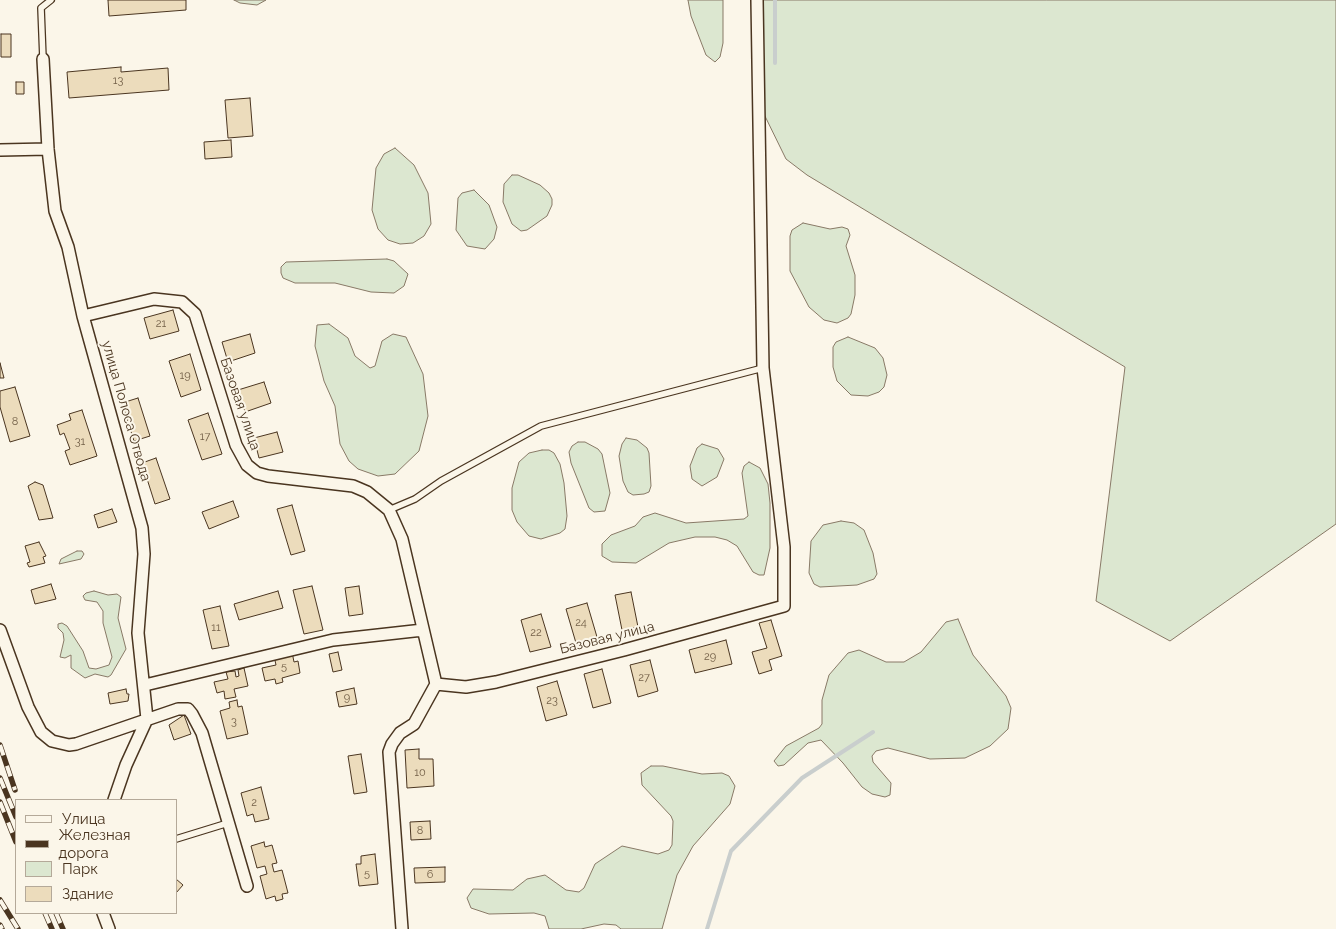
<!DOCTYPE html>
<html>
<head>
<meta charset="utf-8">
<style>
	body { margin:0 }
	#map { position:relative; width:1336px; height:929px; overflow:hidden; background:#fbf6e9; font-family:Raleway,sans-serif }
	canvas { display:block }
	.legend { position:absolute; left:15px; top:799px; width:162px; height:115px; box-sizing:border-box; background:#fbf6e9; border:1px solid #b4a999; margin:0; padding:6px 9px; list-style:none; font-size:15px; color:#4a3520 }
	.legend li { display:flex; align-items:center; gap:10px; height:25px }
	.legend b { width:25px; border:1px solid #b4a999 }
</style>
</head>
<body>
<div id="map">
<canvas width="1336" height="929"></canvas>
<ul class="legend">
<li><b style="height:6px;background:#fbf6e9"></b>Улица</li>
<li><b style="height:6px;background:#4a3520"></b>Железная дорога</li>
<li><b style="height:14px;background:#dce7d0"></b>Парк</li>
<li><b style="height:14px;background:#ecdcbc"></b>Здание</li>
</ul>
</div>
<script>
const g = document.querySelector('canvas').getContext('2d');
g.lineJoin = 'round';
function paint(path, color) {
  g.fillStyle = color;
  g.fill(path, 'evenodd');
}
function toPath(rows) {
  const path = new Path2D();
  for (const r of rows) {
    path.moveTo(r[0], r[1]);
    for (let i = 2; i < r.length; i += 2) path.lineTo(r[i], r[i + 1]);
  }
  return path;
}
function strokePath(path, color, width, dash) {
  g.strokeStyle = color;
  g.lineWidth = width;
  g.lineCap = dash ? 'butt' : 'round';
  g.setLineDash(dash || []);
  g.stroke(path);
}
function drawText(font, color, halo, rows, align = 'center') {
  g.font = font + ' Raleway,sans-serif';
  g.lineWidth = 4;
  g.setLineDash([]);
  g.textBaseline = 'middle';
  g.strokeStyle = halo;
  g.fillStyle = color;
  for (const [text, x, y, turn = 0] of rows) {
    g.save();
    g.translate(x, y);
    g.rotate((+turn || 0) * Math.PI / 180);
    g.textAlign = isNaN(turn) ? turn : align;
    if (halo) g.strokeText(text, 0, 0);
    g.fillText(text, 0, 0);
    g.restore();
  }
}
const green = toPath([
	[234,0,266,0,257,5,240,3,234,0],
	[688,0,723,0,723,43,720,57,715,62,706,55,691,16,688,0],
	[757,0,1336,0,1336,524,1170,641,1096,601,1125,367,807,175,786,159,761,108,757,0],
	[395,148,414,165,428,193,431,224,424,236,413,243,400,244,388,240,378,229,372,210,376,168,384,154,395,148],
	[512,175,518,175,540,185,549,193,552,199,552,205,547,216,527,230,521,231,512,224,503,202,504,184,512,175],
	[474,190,489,205,497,227,494,239,485,249,467,246,456,230,458,198,462,193,474,190],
	[803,223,830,229,842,227,848,229,850,235,846,246,855,275,855,295,851,314,848,318,837,323,824,320,809,307,790,271,790,236,792,230,803,223],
	[387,259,394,261,408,274,404,286,394,293,371,292,335,283,295,283,283,278,281,273,281,267,286,262,387,259],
	[329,324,348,338,355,356,370,368,375,366,382,341,393,334,406,337,423,374,428,416,419,451,395,474,378,476,358,469,349,461,340,444,335,406,324,381,315,346,317,325,329,324],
	[848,337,875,348,883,358,887,375,884,387,879,392,868,396,851,395,837,381,833,367,833,347,836,342,848,337],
	[626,438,637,440,647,448,649,453,651,486,649,492,644,494,633,495,628,492,623,481,619,456,622,444,626,438],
	[578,442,585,442,598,449,602,454,610,493,605,511,594,512,589,508,571,463,569,452,572,446,578,442],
	[702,444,718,449,724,459,717,477,702,486,692,479,690,466,697,448,702,444],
	[542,450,549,450,554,453,560,464,564,483,567,516,565,529,560,533,541,539,529,536,517,522,512,510,512,488,519,462,529,453,542,450],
	[749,462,760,468,768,484,770,503,770,548,764,575,759,575,753,572,737,546,727,540,715,537,695,537,669,543,636,563,612,562,602,556,602,544,611,535,635,526,643,517,655,513,686,523,744,519,748,516,742,473,744,466,749,462],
	[841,521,854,523,864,530,873,553,877,574,874,579,857,585,820,587,814,584,809,573,811,541,823,525,841,521],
	[77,551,82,551,84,554,81,559,59,564,61,559,77,551],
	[94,591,108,595,117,594,121,597,118,618,126,649,111,675,108,677,95,674,85,678,71,668,71,655,65,658,60,657,64,640,63,633,58,628,58,624,62,623,67,626,83,651,89,668,96,669,109,665,112,657,103,623,103,611,97,602,85,600,83,596,86,593,94,591],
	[958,619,973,655,1006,696,1011,708,1008,729,990,746,965,758,930,759,888,748,876,751,872,756,873,762,891,783,890,795,885,797,872,794,862,787,843,763,821,740,808,743,784,765,778,766,774,761,786,746,819,728,822,724,822,700,829,675,848,653,859,650,886,662,904,662,921,652,946,622,958,619],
	[651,766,663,766,702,774,722,773,729,776,735,786,730,804,693,846,677,875,662,929,621,929,616,925,604,924,581,929,549,929,545,916,534,913,489,914,471,908,467,898,473,889,513,890,527,879,545,875,566,890,579,892,584,888,595,864,622,846,658,854,669,850,672,845,673,821,671,816,642,785,641,773,651,766]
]);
paint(green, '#dce7d0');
strokePath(green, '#887966', 1);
strokePath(toPath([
	[775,63,775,0],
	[707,929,731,851,802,778,873,732]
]), '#c9cecd', 4);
const building = toPath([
	[108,0,186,0,186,10,109,16,108,0],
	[1,34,11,34,11,57,1,57,1,34],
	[121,67,121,72,168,68,169,90,69,98,67,72,121,67],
	[16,82,24,82,24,94,16,94,16,82],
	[250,98,253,136,228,138,225,100,250,98],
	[231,140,232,157,205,159,204,142,231,140],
	[173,310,179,331,150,339,144,318,173,310],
	[250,334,255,353,228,362,222,342,250,334],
	[190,354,201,390,181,397,169,361,190,354],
	[0,363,4,378,0,378,0,363],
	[264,382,271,403,245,412,238,390,264,382],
	[15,387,30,436,10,442,0,407,0,391,15,387],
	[138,398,150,436,134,441,122,403,138,398],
	[82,410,97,456,70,465,65,451,70,449,64,433,60,435,57,425,71,420,69,414,82,410],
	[208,413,222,454,202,460,188,420,208,413],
	[277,432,283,452,259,458,254,438,277,432],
	[156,458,170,499,155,504,142,463,156,458],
	[35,482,43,485,53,518,39,520,28,486,35,482],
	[233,501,239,517,209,529,202,512,233,501],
	[292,505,305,551,291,555,277,509,292,505],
	[112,509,117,522,98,528,94,515,112,509],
	[39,542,46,556,43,557,45,563,29,567,27,563,30,562,25,546,39,542],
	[51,584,56,599,35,604,31,590,51,584],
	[312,586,323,630,304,634,293,590,312,586],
	[359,586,363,614,349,616,345,588,359,586],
	[278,591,283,608,239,620,234,604,278,591],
	[631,592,638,627,622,630,615,595,631,592],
	[587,603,597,637,576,643,566,609,587,603],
	[220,606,229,646,212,649,203,610,220,606],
	[541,614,551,647,530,652,521,620,541,614],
	[771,620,782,656,769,660,772,670,759,674,752,652,767,648,759,623,771,620],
	[726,640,732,664,695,673,689,650,726,640],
	[292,652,294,662,298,661,300,673,282,678,283,682,276,684,275,679,265,681,262,668,276,665,274,656,292,652],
	[338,652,342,670,333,672,329,654,338,652],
	[650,660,658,691,638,697,630,665,650,660],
	[244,668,248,686,234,689,236,697,225,699,224,691,217,693,214,682,228,679,226,672,235,671,236,677,239,676,238,670,244,668],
	[602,669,611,703,593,708,584,674,602,669],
	[557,681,567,715,546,721,537,687,557,681],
	[354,688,357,704,339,707,336,692,354,688],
	[126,689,127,694,129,694,128,701,110,704,108,693,126,689],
	[237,700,238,707,242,706,248,734,227,739,220,711,230,708,229,702,237,700],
	[184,715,191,734,174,740,169,725,184,715],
	[419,749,419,759,433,759,434,786,407,788,405,750,419,749],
	[361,754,367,792,354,794,348,756,361,754],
	[261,787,269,819,255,822,253,814,247,816,241,793,261,787],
	[430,821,431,839,411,840,410,822,430,821],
	[264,842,265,847,272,845,277,863,272,864,274,872,282,870,288,893,282,894,283,899,276,901,275,896,266,899,260,876,267,874,265,866,257,868,251,846,264,842],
	[375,854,378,884,359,886,356,864,361,864,361,856,375,854],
	[445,867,445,882,415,883,414,868,445,867],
	[176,879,183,885,176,893,176,879]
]);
paint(building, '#ecdcbc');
strokePath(building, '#4a3520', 1);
const lane = toPath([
	[43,59,41,8,51,0],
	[389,510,415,499,441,481,541,426,763,368],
	[176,839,228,823]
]);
const street = toPath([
	[43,59,48,149,55,211,68,247,83,316,142,528,144,554,138,633,147,719,126,765,114,800],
	[0,150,48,149],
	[83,316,154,299,182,302,195,314,236,445,247,465,257,473,268,476,353,486,367,492,389,510,402,539,436,684,414,724,400,733,392,744,389,752,402,929],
	[0,630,28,707,41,732,52,741,69,745,76,744,178,709,188,709,192,714,202,733,247,886],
	[436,684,466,687,496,682,624,650,784,606,784,547,763,368,757,0],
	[145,685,333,640,423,630],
	[103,913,109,929]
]);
strokePath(lane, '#4a3520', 8);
strokePath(street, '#4a3520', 14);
strokePath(lane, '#fbf6e9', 5.5);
strokePath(street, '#fbf6e9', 11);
const rail = toPath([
	[0,745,15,790],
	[0,778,16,817],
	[0,802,16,842],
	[0,900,18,929],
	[45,913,52,929],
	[56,913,63,929],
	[0,925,2,929]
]);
strokePath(rail, '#4a3520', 5.5);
strokePath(rail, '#fbf6e9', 4, [11]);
drawText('11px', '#725f47', null, [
	["13",118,81],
	["21",161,324],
	["19",185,376],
	["8",15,422],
	["17",205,437],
	["31",80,442],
	["24",581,623],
	["11",216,628],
	["22",536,633],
	["29",710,657],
	["5",284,667],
	["27",644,678],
	["9",347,698],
	["23",552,701],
	["3",234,722],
	["10",420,773],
	["2",254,803],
	["8",420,831],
	["5",367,874],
	["6",430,875]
]);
drawText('14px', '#4a3520', '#fbf6e9', [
	["Базовая улица",240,404,71],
	["улица Полоса Отвода",126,411,74],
	["Базовая улица",607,638,-14]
]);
</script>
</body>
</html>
